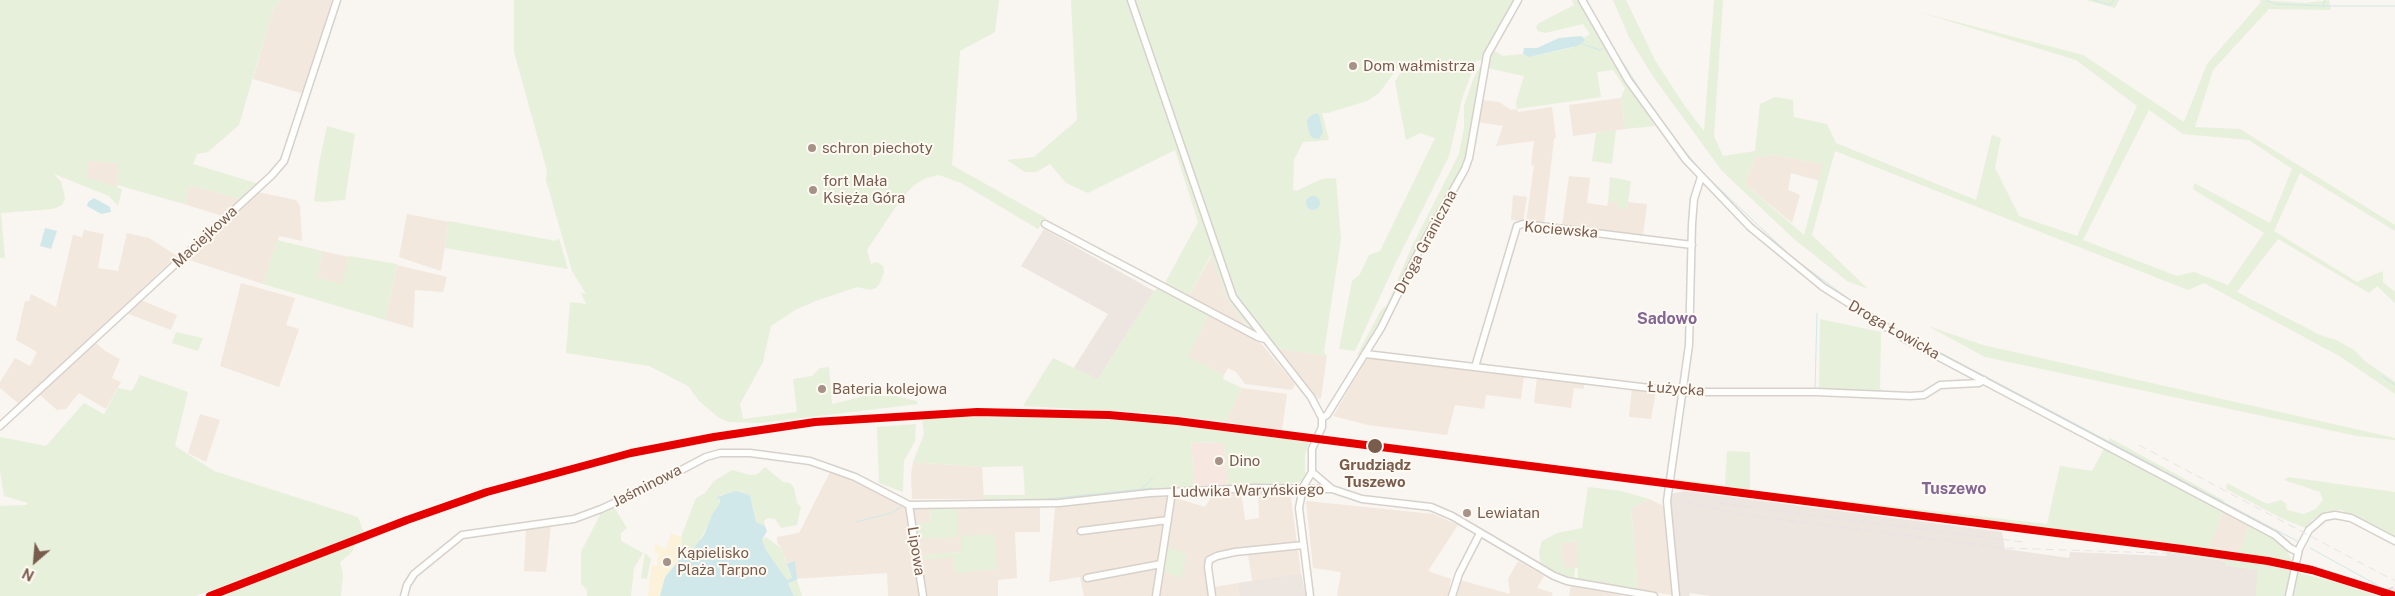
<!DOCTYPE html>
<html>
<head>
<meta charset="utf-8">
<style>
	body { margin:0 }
	#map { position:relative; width:2395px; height:596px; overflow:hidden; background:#f9f5f0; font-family:"Public Sans",sans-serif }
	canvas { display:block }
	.north { position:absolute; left:10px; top:536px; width:50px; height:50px; -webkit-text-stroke:4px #fffaf3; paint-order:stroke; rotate:207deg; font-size:14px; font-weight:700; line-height:20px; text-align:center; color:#7a5c4d }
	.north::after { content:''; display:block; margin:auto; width:18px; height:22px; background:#7a5c4d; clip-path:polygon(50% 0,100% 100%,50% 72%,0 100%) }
</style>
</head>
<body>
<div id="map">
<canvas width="2395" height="596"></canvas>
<div class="north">N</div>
</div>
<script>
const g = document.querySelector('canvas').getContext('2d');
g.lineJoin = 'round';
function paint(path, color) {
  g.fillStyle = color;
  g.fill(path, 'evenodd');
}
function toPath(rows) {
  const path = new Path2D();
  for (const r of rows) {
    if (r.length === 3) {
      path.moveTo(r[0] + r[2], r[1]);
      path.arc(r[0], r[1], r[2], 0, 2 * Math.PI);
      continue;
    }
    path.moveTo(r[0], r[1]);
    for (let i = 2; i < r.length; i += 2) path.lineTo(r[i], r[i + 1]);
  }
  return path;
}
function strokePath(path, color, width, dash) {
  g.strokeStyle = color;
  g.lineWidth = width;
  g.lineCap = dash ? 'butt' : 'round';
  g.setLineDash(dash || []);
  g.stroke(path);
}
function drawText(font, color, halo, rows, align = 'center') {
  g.font = font + ' "Public Sans",sans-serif';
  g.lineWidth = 4;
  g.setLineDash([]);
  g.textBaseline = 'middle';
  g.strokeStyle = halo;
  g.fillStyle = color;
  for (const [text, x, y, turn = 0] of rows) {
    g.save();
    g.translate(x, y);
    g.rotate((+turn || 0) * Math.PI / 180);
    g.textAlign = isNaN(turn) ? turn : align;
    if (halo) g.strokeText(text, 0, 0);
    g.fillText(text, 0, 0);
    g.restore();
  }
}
paint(toPath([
	[281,0,332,0,304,94,253,79,273,9],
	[1621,98,1625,129,1573,136,1569,105],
	[1482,100,1499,102,1511,110,1517,109,1518,112,1552,107,1556,138,1554,139,1544,224,1526,222,1534,166,1531,165,1534,141,1496,146,1503,126,1478,122],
	[1773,155,1823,164,1820,181,1791,173,1788,190,1800,195,1792,223,1745,184,1755,157],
	[88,160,117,163,117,188,86,177],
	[1569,176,1590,178,1587,203,1607,206,1608,202,1618,202,1627,209,1628,202,1647,204,1643,235,1562,226],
	[190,185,240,199,222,216,184,204],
	[258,192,296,200,300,206,302,241,279,236,263,284,186,259],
	[1513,195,1527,197,1523,221,1511,220],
	[407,214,449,222,441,271,399,257],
	[84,230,104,234,98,268,118,271,127,233,149,238,177,256,19,404,0,388,0,382,15,358,30,366,37,352,16,340,25,301,29,301,31,294,56,307,73,235,82,237],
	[322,251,349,257,343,285,317,278],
	[1212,255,1226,297,1239,317,1295,384,1292,390,1245,384,1236,372,1228,368,1224,375,1187,357,1209,314,1186,301],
	[397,265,447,277,443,292,415,290,413,328,385,320],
	[241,283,295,298,286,325,299,329,279,387,220,366],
	[141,300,177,315,171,330,126,313],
	[95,342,105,351,120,359,112,378,121,382,106,409,79,393,66,409,57,410,40,395],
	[1278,348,1327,356,1321,398,1318,399],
	[1368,357,1524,376,1521,399,1486,395,1484,409,1455,405,1447,435,1368,425,1333,416],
	[1537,377,1584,383,1584,389,1574,388,1571,408,1534,403],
	[1242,388,1287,394,1282,430,1226,422],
	[1632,388,1656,391,1651,419,1629,417],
	[200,414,220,420,206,462,188,453],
	[913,462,982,467,984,499,912,499,911,474],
	[831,470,881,492,914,509,930,509,931,522,957,537,957,509,1040,507,1040,532,1015,532,1017,578,998,580,998,596,888,596,887,573,793,579,781,548,777,542,777,537,799,533],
	[963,552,955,572,953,557,924,555],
	[1241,491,1245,520,1259,518,1258,492,1290,491,1301,573,1252,581,1248,554,1219,559,1213,564,1211,570,1214,587,1238,583,1240,596,1084,596,1080,577,1049,582,1055,506,1166,495,1205,507,1214,492],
	[1649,499,1664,506,1673,595,1638,590,1631,508],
	[1306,501,1433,514,1458,525,1428,571,1451,579,1448,596,1337,596,1341,572,1313,568],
	[2224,510,2250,524,2239,553,2209,546],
	[551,525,546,572,524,571,526,529],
	[1578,541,1578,568,1564,568,1560,543],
	[1518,561,1544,576,1537,588,1553,593,1552,596,1456,596,1460,580,1510,594,1508,579],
	[1571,586,1625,596,1569,596]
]), '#f2e8de');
paint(toPath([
	[1191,442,1224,443,1228,487,1195,488]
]), '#f6e8e1');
paint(toPath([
	[1044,229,1154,291,1098,379,1073,369,1108,314,1021,266],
	[1685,491,2002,532,2005,549,2069,558,2070,552,2167,556,2167,553,2226,561,2225,565,2258,570,2256,596,1711,596,1690,593,1689,596,1679,596,1669,502,1670,494],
	[1301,573,1306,596,1240,596,1238,583]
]), '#ede5e0');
paint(toPath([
	[0,0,281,0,273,9,239,125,208,152,197,154,193,164,259,184,240,199,190,185,184,204,117,185,117,163,88,161,86,177,122,189,118,206,109,196,54,174,61,182,65,198,62,205,53,209,1,213,5,258,0,258],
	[514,0,999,0,995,32,960,51,952,165,1046,218,1038,229,961,183,939,175,926,178,914,185,901,199,867,250,871,264,877,262,883,266,884,272,880,283,876,288,870,290,857,287,816,301,795,310,771,326,763,362,740,404,743,419,797,412,793,379,812,376,820,368,829,367,832,404,865,396,896,396,917,401,918,404,761,423,729,422,719,418,699,401,688,386,649,366,566,353,570,302,586,304,581,293,586,294,572,271,546,180,547,171,514,52],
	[1071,0,1515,0,1491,49,1482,60,1476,61,1462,99,1449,156,1396,262,1355,351,1339,349,1352,281,1360,274,1369,255,1380,251,1435,138,1420,133,1406,140,1395,82,1405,63,1399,66,1379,93,1367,101,1328,113,1322,113,1329,140,1303,142,1294,160,1293,189,1296,191,1322,179,1336,178,1341,239,1324,352,1327,356,1278,348,1262,330,1250,328,1239,317,1226,297,1211,255,1186,301,1209,314,1188,357,1224,375,1223,379,1242,388,1226,422,1151,413,1023,406,1053,358,1098,379,1154,291,1165,283,1198,222,1175,150,1088,193,1066,183,1050,164,1036,172,1025,172,1007,160,1034,157,1077,120],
	[1572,0,1579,0,1595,31,1655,126,1625,129,1621,98,1625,88,1613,70,1597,72,1601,97,1517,109,1516,102,1524,76,1487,68,1489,57,1495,51,1503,56,1523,54,1529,57,1571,48,1585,41,1584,38,1590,34,1583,24,1545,33,1538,31,1536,27,1539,23,1574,5],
	[1613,0,1626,0,1655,60,1684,105,1704,131,1714,0,1723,0,1714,136,1723,156,1755,151,1760,104,1775,97,1793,100,1794,117,1827,124,1836,143,1976,200,1992,135,2001,138,1995,168,2019,216,2077,236,2137,106,2076,60,1919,12,2083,55,2184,122,2207,64,2261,2,2260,0,2306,3,2329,0,2331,10,2269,9,2213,70,2195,127,2240,129,2395,225,2395,231,2300,173,2274,231,2357,282,2383,271,2383,282,2395,292,2395,303,2377,286,2369,293,2278,239,2237,292,2320,335,2336,340,2354,350,2365,361,2395,382,2395,394,2341,357,2204,283,2188,290,1835,151,1812,235,1868,289,1847,281,1794,239,1722,171,1652,75,1629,37],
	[2149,110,2183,134,2249,140,2292,169,2270,223,2194,183,2193,189,2264,233,2228,285,2194,272,2177,276,2083,240],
	[1773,155,1823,164,1804,235,1745,184,1755,157],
	[2086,0,2119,0,2115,8],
	[1482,63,1467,157,1379,328,1362,356,1357,355,1381,310,1387,305,1412,246,1459,154,1464,128,1464,105,1474,77],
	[327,126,355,134,345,200,322,202,314,201,319,164],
	[1616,130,1612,164,1592,161,1596,133],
	[1610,177,1631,181,1627,209,1617,208,1618,202,1608,202],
	[449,221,556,241,559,238,568,269,445,248],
	[277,240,322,251,317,278,342,284,349,256,397,264,385,320,263,284],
	[1820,319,1881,332,1880,388,1884,393,1819,391],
	[1928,326,1983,345,2395,438,2395,440,2357,436,1985,357],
	[176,332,203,338,198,351,172,343],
	[140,375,188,392,175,446,214,471,358,517,364,533,196,596,0,596,0,506,26,505,28,503,4,496,0,471,0,437,46,446,84,403,104,414,118,388,132,391],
	[1047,416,1157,423,1309,442,1305,454,1305,475,1302,481,1298,483,1228,487,1224,443,1191,442,1195,488,1046,501,984,503,984,495,1025,495,1023,466,982,467,913,462,924,434,922,417],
	[916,424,915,441,904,461,903,492,879,483,877,427],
	[2110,438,2225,501,2219,507,2224,510,2209,546,2239,553,2250,524,2268,534,2286,549,2292,561,2289,574,2295,577,2298,573,2332,581,2378,596,2256,596,2257,570,2225,565,2225,561,2168,553,2167,556,2164,545,1674,483,1674,479,1725,485,1727,451,1750,452,1750,490,2047,524,2060,466,2092,471],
	[765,467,783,482,790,483,794,488,797,503,801,507,797,525,781,528,775,519,768,518,764,521,765,526,756,522,750,495,736,491,731,494,720,495,719,505,699,542,689,554,682,551,681,537,696,498,705,493,714,481,732,470,750,475,758,474],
	[2288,477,2395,492,2395,537,2341,510,2326,512,2312,520,2306,528,2283,519,2226,489,2227,483,2267,504,2281,500,2286,504,2287,510,2304,514,2316,509,2323,500,2320,492,2284,480],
	[1588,487,1621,491,1649,499,1631,508,1638,590,1578,579,1577,541,1560,543,1564,567,1575,568,1574,578,1556,574,1541,566,1539,552,1542,541,1557,533,1582,528],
	[614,507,627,528,621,533,621,541,643,553,634,568,631,596,587,596,587,590,581,584,581,552,601,513],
	[930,509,957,509,957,537,917,539,914,524,931,522],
	[994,534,997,569,955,573,953,557,924,560,923,555,962,552,962,536],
	[766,537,781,548,792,579,787,580,766,550,762,540],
	[355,543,352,552,340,562,343,574,341,596,224,596],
	[1167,547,1186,554,1182,578,1164,572],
	[645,553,651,559,647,579,641,578],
	[797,580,802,596,794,596,788,583]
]), '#e7f0db');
paint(toPath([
	[671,533,681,537,682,548,679,559,665,577,660,596,648,596,652,565,657,566,659,553,654,552,655,546,656,544,666,550]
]), '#fbf2d9');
paint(toPath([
	[1581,36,1584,38,1585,41,1577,46,1529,57,1523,54,1524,48,1537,48,1559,38],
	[1316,113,1319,115,1323,132,1319,139,1313,138,1310,135,1307,123,1308,118],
	[1313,203,7],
	[94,198,110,207,111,212,101,214,87,206,88,202],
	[45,228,57,231,51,249,40,246],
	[736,491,750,495,756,522,765,526,767,531,762,540,766,550,787,580,792,578,787,564,795,561,797,580,788,583,794,596,660,596,665,577,679,560,682,551,684,549,689,554,704,535,713,513,719,505,720,500,717,497]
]), '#d0e8ea');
strokePath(toPath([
	[2094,0,2110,5,2114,0],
	[2266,0,2275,4,2323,6,2395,6],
	[2323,6,2325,0],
	[1582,44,1600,50,1603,48],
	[1611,44,1645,97],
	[1667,129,1697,166],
	[1708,178,1792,257,1857,305],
	[1890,326,2159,468],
	[2382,376,2395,385],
	[1815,390,1817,313],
	[2166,472,2297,541],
	[1143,488,1153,478],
	[1037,500,1152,488],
	[856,522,891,513,903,506],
	[2310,548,2379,586]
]), '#d0e8ea', 1);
const minor = toPath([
	[1131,0,1233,297,1311,397,1322,418,1322,427,1312,449,1312,472,1303,487,1299,508,1310,596],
	[1582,0,1628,80,1686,160,1750,227,1823,287,1905,339,2275,535,2290,548,2298,552],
	[1045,224,1258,337,1265,339],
	[1366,354,1683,392,1816,392,1910,396,1924,395,1940,385,1979,383,1984,380],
	[1475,367,1517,226,1523,224,1692,245],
	[1322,418,1327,415,1381,328,1420,249,1465,169,1469,158,1487,55,1518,0],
	[0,426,272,175,284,161,337,0],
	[1312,472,1332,489],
	[909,505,1059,503,1150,493,1255,488,1332,489,1362,499,1431,507,1452,516,1554,576,1567,581,1654,596],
	[909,505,923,596],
	[1081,531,1168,520],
	[1087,578,1161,564],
	[404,596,407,585,414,574,462,535,574,519,601,509,651,486,706,457,720,453,750,453,810,461,855,477,909,505],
	[1156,596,1172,492],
	[1212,596,1208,567,1209,560,1217,556,1235,552,1303,545],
	[1452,596,1459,574,1480,533],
	[1676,596,1667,501,1689,345,1692,224,1694,199,1701,177],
	[2289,596,2299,549,2309,530,2324,517,2335,515,2351,518,2395,541]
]);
strokePath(minor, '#d7d1cb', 9);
strokePath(minor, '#fefefd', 6);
strokePath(toPath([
	[2139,445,2395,581],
	[1685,502,1737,514,2004,548,2189,554,2321,575,2386,596],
	[1718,503,2023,542]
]), '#e6e3e7', 1, [8, 5]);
const majorBridge = toPath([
	[2385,596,2395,591]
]);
strokePath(majorBridge, '#dad1cc', 10, []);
strokePath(majorBridge, '#f3eee8', 8);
strokePath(toPath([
	[210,596,407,520,487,492,631,453,714,437,815,422,977,412,1109,415,1177,421,2182,549,2268,561,2312,570,2395,596]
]), '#e50000', 8);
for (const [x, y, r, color] of [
	[1353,66,5,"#a69286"],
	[812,148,5,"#a69286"],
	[813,190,5,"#a69286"],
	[822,389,5,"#a69286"],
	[1375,446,8,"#7a5c4d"],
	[1219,461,5,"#a69286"],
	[1467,513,5,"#a69286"],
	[667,562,5,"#a69286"]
]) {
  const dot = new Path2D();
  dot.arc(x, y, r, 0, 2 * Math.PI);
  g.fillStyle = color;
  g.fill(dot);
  strokePath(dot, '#fffaf3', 2);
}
drawText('15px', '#7a5c4d', '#fffaf3', [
	["Dom wałmistrza",1363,66],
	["schron piechoty",822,148],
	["fort Mała",823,181],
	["Księża Góra",823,198],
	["Bateria kolejowa",832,389],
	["Dino",1229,461],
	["Lewiatan",1477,513],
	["Kąpielisko",677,553],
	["Plaża Tarpno",677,570]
], 'left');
drawText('15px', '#7a5c4d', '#fffaf3', [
	["Kociewska",1561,230,5],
	["Maciejkowa",205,237,-43],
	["Droga Graniczna",1426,242,-62],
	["Droga Łowicka",1894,330,30],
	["Łużycka",1676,389,4],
	["Jaśminowa",647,486,-27],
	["Ludwika Waryńskiego",1248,491,-1],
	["Lipowa",916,551,81]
]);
drawText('bold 15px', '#7a5c4d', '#fffaf3', [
	["Grudziądz",1375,465],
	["Tuszewo",1375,482]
]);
drawText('bold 16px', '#846695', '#fffaf3', [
	["Sadowo",1667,319],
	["Tuszewo",1954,489]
]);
</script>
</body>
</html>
